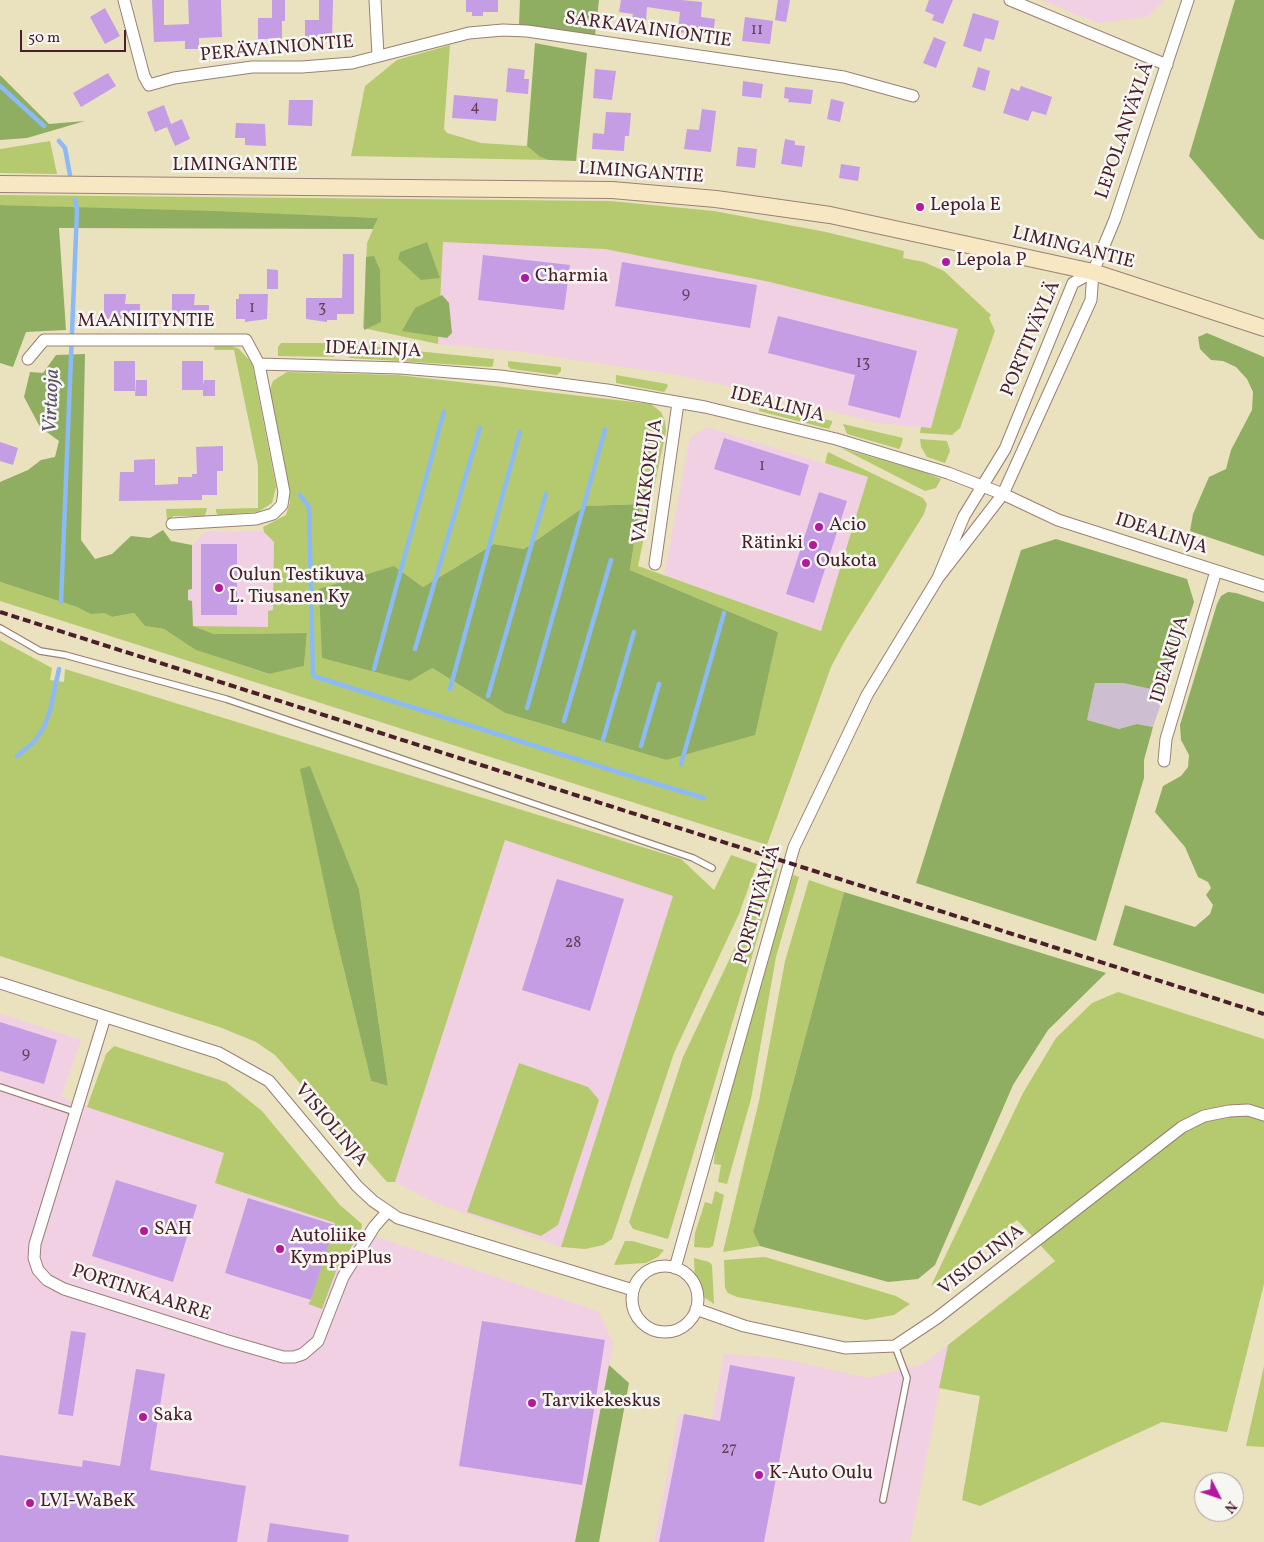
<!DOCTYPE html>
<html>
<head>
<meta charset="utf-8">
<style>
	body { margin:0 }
	#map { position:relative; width:1264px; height:1542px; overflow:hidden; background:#eae1bf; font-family:Vollkorn,serif }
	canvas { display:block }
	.north { position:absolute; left:1194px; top:1472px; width:50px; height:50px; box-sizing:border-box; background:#f6f6f2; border:1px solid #b1a0a2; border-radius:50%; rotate:131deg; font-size:14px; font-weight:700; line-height:20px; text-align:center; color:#4a1f2b }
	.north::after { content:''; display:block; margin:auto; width:18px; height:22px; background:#b5179e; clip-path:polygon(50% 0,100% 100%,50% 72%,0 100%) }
	.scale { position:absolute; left:20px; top:30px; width:106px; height:22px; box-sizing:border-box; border:2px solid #4a1f2b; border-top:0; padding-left:6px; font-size:15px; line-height:18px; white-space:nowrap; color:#4a1f2b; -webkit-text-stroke:4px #f6f6f2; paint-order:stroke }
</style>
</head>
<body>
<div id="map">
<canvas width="1264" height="1542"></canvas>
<div class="north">N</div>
<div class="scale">50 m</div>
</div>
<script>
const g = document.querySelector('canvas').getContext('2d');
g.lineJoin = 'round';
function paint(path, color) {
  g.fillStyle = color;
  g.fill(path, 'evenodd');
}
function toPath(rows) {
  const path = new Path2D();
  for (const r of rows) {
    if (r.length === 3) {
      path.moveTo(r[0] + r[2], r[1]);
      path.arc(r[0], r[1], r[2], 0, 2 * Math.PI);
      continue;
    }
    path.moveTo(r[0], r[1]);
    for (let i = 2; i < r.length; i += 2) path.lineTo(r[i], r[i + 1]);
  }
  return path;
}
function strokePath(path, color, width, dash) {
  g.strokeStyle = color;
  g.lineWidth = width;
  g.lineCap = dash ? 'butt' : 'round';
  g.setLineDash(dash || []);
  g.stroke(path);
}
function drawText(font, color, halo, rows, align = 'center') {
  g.font = font + ' Vollkorn,serif';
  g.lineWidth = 5;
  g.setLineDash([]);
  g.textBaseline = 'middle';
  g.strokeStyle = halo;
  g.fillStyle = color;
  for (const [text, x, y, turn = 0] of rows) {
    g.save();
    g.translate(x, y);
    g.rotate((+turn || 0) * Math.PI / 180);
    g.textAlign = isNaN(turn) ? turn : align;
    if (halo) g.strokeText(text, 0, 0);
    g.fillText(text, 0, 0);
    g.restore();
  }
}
paint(toPath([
	[1041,0,1165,0,1147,17,1098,23],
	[443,242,605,249,770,282,958,329,931,428,877,423,748,390,671,374,515,351,438,344],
	[707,427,868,477,821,631,664,575,690,438],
	[268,531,279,546,298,633,192,626,192,601,188,601,188,589,192,589,192,545,205,532],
	[505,840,674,896,561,1247,433,1202,395,1182],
	[0,1014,81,1040,61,1097,224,1153,216,1183,598,1311,613,1343,575,1542,0,1542],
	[948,1345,910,1542,654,1542,679,1414,712,1419,724,1354,785,1359,868,1378,923,1364]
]), '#f1d0e3');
paint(toPath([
	[1095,682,1123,683,1165,692,1153,727,1137,724,1119,729,1087,720]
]), '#cebed1');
paint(toPath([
	[450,45,444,129,447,133,481,143,527,146,540,157,549,160,351,156,365,86,397,60],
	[50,141,57,174,0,173,0,149],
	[0,195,610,201,714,211,826,232,904,251,903,258,924,262,944,271,991,315,989,318,995,331,960,428,952,435,920,433,921,427,931,428,958,329,770,282,605,249,443,242,438,344,363,328,367,243,378,218,0,205],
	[281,343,336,343,336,354,334,357,278,356,278,347],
	[348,344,494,359,493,365,492,367,350,358,347,354],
	[215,345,229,345,239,349,252,363,276,487,272,503,258,512,218,515,216,512,216,509,258,508,258,466,234,350,214,350],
	[508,361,561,367,561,371,557,375,511,369,508,366],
	[287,372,398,375,651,404,661,412,665,421,666,431,638,566,821,631,868,477,825,463,828,452,923,498,927,504,924,514,846,639,831,667,767,845,0,601,0,582,77,607,91,613,104,613,112,617,134,613,145,626,164,629,197,650,268,674,304,666,307,633,214,634,192,626,268,627,268,611,273,610,274,542,264,532,263,527,286,515,290,502,269,392,273,381],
	[640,504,630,570,778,632,666,760,505,713,432,668,394,566,423,587,494,544,524,549,585,506],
	[616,375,667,384,668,386,664,392,616,383],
	[760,403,832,421,832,423,829,429,759,411],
	[843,424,903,438,901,446,899,449,847,434],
	[920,439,947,441,950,451,945,463,927,457,921,447],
	[841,448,923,472,941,479,936,488,925,491],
	[207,508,205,516,173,516,171,520,167,520,166,509],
	[0,640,52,668,50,680,64,682,65,669,681,859,714,890,731,855,757,864,739,914,674,1053,612,1239,603,1245,585,1249,561,1247,673,896,505,840,395,1182,387,1182,275,1055,256,1042,222,1028,0,956],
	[310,766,359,889,388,1086,371,1081,334,929],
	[767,867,778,869,668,1239,633,1229,629,1222,683,1057,749,918],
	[793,875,799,877,776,957,751,1099,727,1184,718,1182,721,1165,714,1164,716,1133],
	[809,880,844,892,753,1232,760,1246,723,1252,759,1101,785,961],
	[1118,992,1264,1039,1264,1284,1227,1432,1162,1422,980,1506,962,1500,980,1396,939,1388,948,1345,1055,1261,1017,1220,931,1286,1023,1093,1056,1038,1092,1003],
	[114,1046,226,1082,262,1111,340,1205,362,1224,361,1232,336,1271,322,1309,308,1304,311,1300,335,1223,215,1183,224,1153,87,1107,106,1054],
	[519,1063,588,1087,599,1100,558,1225,541,1236,467,1212],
	[715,1191,724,1195,713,1246,709,1248,694,1247,695,1233,705,1202,712,1204],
	[625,1241,632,1241,664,1250,658,1257,646,1263,614,1265],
	[765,1257,896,1296,910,1304,894,1315,866,1320,737,1297,728,1293,725,1288,724,1260],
	[694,1258,709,1262,712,1265,714,1304,705,1298,698,1290,695,1279],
	[1264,1366,1264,1447,1246,1446]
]), '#b5ca6e');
paint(toPath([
	[520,0,599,0,595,35,519,25],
	[1235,0,1264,0,1264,240,1259,238,1189,156],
	[535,43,587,53,576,161,549,160,540,157,527,146],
	[0,75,49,124,85,121,27,138,0,140],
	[0,205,214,211,378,218,373,229,59,228,66,330,26,332,13,367,0,363],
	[427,242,440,278,421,280,398,259,400,252],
	[374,256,380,270,381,322,364,330,366,257],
	[442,295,449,303,452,333,447,338,402,331,415,308],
	[1207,333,1264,357,1264,556,1190,531,1193,514,1209,477,1226,469,1231,450,1252,410,1253,392,1247,379,1236,367,1223,361,1211,360,1200,349,1198,337],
	[85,354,81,540,95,559,112,554,131,536,150,538,163,530,171,541,192,545,192,589,188,590,188,600,192,601,193,626,214,634,307,633,304,666,269,674,196,650,164,629,145,626,134,613,112,617,104,613,91,614,77,607,0,582,0,482,28,470,41,460,55,457,59,441,40,427,24,397,30,372,43,373,56,355],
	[640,504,630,570,778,632,755,735,666,760,505,713,432,668,410,681,322,658,319,589,394,566,423,587,494,544,524,549,585,506],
	[1056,539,1187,579,1194,602,1165,692,1123,683,1095,683,1087,720,1119,729,1137,724,1153,727,1144,760,1144,778,1096,941,916,883,1021,550],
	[1228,592,1236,593,1264,602,1264,994,1113,945,1125,905,1195,927,1210,914,1213,905,1206,895,1211,888,1208,882,1198,877,1185,847,1155,812,1163,786,1181,776,1188,767,1189,755,1181,740,1180,725,1217,604,1221,596],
	[310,766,359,889,388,1086,371,1081,334,929,300,769],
	[844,892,1106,973,1048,1030,1013,1085,935,1265,918,1279,888,1282,760,1246,753,1232],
	[609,1365,629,1383,599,1542,575,1542]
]), '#90ae61');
strokePath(toPath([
	[0,86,44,126],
	[59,141,65,148,70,175],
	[300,495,309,507,313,676,627,775,704,798],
	[61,602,77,210,75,200],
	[415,649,480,428],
	[374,669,444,412],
	[450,689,520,432],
	[488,696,546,494],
	[527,708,605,430],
	[564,721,611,560],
	[603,740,634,632],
	[641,746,659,684],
	[17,756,33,743,43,729,50,711,59,669],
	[681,764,724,613]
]), '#8bbaf6', 4.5);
paint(toPath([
	[152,0,164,0,164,25,189,24,188,0,221,0,222,37,199,38,199,49,185,49,185,41,154,42],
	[272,0,285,0,285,21,282,21,282,39,258,39,258,18,272,18],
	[319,0,333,0,332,39,305,39,305,20,319,20],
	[466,0,498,0,498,12,483,12,483,16,472,16,472,12,466,12],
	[621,0,681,0,702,2,701,17,715,19,713,36,678,32,680,12,647,7,646,20,632,19,633,14,619,12],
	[778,0,790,0,786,22,775,20],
	[929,0,953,0,943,24,932,20,934,15,925,11],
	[105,8,120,36,105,44,90,17],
	[973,13,999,21,994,40,985,38,981,52,963,46],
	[745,17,773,21,770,44,742,41],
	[934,37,946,42,936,68,923,63],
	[978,67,990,71,985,91,972,87],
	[508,68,525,70,524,79,529,79,528,94,506,92],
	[595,69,616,71,612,100,593,98],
	[108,73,116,86,81,107,73,93],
	[743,81,763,84,761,98,742,96],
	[1021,86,1052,97,1046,115,1032,111,1028,121,1003,113,1011,88,1019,91],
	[785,87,813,90,811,104,788,102,789,99,784,98],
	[454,95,498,99,496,121,452,118],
	[831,99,844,102,840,122,827,119],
	[289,100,313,100,312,126,288,125],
	[164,105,171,124,182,119,190,139,175,146,167,127,155,132,147,112],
	[702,109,716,111,711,152,684,149,687,129,699,130],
	[606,112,631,113,629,136,625,136,624,151,592,149,593,133,604,134],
	[236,123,265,124,266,146,245,145,245,138,235,138],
	[785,139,795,141,795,145,805,146,802,167,781,164],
	[738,147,757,149,755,168,736,166],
	[841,164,860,167,858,181,839,178],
	[343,254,354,254,354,314,337,314,337,320,327,320,327,322,306,319,306,298,342,298],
	[483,255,570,265,564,310,478,300],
	[622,262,757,285,750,328,615,306],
	[267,269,278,270,278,289,267,289],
	[104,294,126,294,125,304,140,304,140,319,104,319],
	[172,294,195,294,194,305,209,305,209,319,172,319],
	[239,294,268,294,267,319,245,322,245,319,236,319,236,299,239,299],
	[778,316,917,351,900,418,848,405,855,375,768,353],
	[114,361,135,361,135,391,114,391],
	[182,361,203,361,203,385,204,380,215,380,215,396,203,396,203,390,182,390],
	[136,380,147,380,147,396,135,396],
	[724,438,809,465,800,496,714,469],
	[0,442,18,448,13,465,0,461],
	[223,446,223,471,217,471,217,495,202,495,202,500,119,501,120,472,134,472,134,460,155,459,155,485,178,484,178,477,192,477,192,474,197,474,196,447],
	[819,492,847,501,814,603,786,594],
	[201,544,237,544,237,615,201,615],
	[557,879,624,899,590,1011,522,990],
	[0,1022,57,1040,44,1084,0,1071],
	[116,1180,197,1205,173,1282,92,1256],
	[248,1198,335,1225,311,1300,225,1273],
	[482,1321,605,1340,582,1485,459,1466],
	[71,1331,86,1333,73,1416,58,1414],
	[730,1365,795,1377,764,1542,659,1542,684,1414,720,1421],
	[136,1369,165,1374,150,1470,246,1486,237,1542,0,1542,0,1455,82,1467,83,1460,120,1466],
	[270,1523,349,1535,348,1542,267,1542]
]), '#c49de4');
const lane = toPath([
	[0,628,40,651,65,655,226,699,693,858,712,868],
	[0,1087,75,1112],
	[883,1500,907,1378,895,1346]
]);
const street = toPath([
	[124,0,144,76,149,85,174,78,252,67,302,67,352,63,469,33,503,30,527,31,844,77,913,96],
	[375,0,378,55],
	[1010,0,1167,65],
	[1093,272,1073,283,1005,449,964,516,938,578,1003,494,1091,300,1093,272,1115,219,1188,0],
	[28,359,44,340,246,340,259,364,284,492,282,505,273,514,256,519,172,524],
	[259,364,400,368,500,376,607,390,705,407,836,439,948,473,1003,494,1058,520,1264,586],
	[655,564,678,403],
	[1164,761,1166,739,1216,571],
	[0,983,219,1053,269,1081,357,1186,373,1201,398,1218,633,1290],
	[105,1017,35,1244,34,1258,38,1270,47,1280,64,1289,228,1341,283,1357,294,1357,303,1354,318,1341,343,1277,374,1227,387,1212],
	[665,1299,33],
	[675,1268,794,847,867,695,938,578],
	[696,1309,744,1326,845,1348,895,1346,937,1318,1182,1127,1204,1116,1229,1111,1248,1110,1264,1115]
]);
const secondary = toPath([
	[0,184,612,190,716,199,830,215,1093,272,1264,328]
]);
strokePath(lane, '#9a8075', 8);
strokePath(street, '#9a8075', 13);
strokePath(secondary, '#9a8075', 18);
strokePath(lane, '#fff', 5.5);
strokePath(street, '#fff', 11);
strokePath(secondary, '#f7e8c3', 16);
strokePath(toPath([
	[0,612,1264,1014]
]), '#4a1f2b', 4, [8, 4]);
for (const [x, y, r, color] of [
	[920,207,5,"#b5179e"],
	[946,262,5,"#b5179e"],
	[525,278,5,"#b5179e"],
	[819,527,5,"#b5179e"],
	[813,545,5,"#b5179e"],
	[806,563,5,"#b5179e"],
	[219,588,5,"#b5179e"],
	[144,1231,5,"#b5179e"],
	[280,1249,5,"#b5179e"],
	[532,1403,5,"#b5179e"],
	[143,1417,5,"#b5179e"],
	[759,1475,5,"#b5179e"],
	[30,1503,5,"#b5179e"]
]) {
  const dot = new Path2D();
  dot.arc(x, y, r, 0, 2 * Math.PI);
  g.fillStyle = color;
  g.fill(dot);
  strokePath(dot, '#f6f6f2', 2);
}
drawText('16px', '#683e59', null, [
	["11",757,31],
	["4",475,108],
	["9",686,295],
	["1",252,309],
	["3",322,309],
	["13",863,364],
	["1",762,467],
	["28",573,944],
	["9",26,1055],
	["27",729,1450]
]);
drawText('19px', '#4a1f2b', '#f6f6f2', [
	["SARKAVAINIONTIE",648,31,8],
	["PERÄVAINIONTIE",277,50,-5],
	["LEPOLANVÄYLÄ",1126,131,-71],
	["LIMINGANTIE",235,167],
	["LIMINGANTIE",641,174,4],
	["LIMINGANTIE",1073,249,14],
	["MAANIITYNTIE",146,323],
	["PORTTIVÄYLÄ",1032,339,-67],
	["IDEALINJA",373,351,2],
	["IDEALINJA",777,406,14],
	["VALIKKOKUJA",649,481,-82],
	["IDEALINJA",1161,535,18],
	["IDEAKUJA",1171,660,-73],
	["PORTTIVÄYLÄ",759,905,-74],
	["VISIOLINJA",330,1126,50],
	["VISIOLINJA",982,1261,-38],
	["PORTINKAARRE",141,1294,18]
]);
drawText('19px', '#4a1f2b', '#f6f6f2', [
	["Lepola E",930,207],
	["Lepola P",956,262],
	["Charmia",535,278],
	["Acio",829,527],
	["Rätinki",803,545,"right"],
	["Oukota",816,563],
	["Oulun Testikuva",229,577],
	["L. Tiusanen Ky",229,599],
	["SAH",154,1231],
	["Autoliike",290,1238],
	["KymppiPlus",290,1260],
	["Tarvikekeskus",542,1403],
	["Saka",153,1417],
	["K-Auto Oulu",769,1475],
	["LVI-WaBeK",40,1503]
], 'left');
drawText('italic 20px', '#5e4e68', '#f6f6f2', [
	["Virtaoja",53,401,-88]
]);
</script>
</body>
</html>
